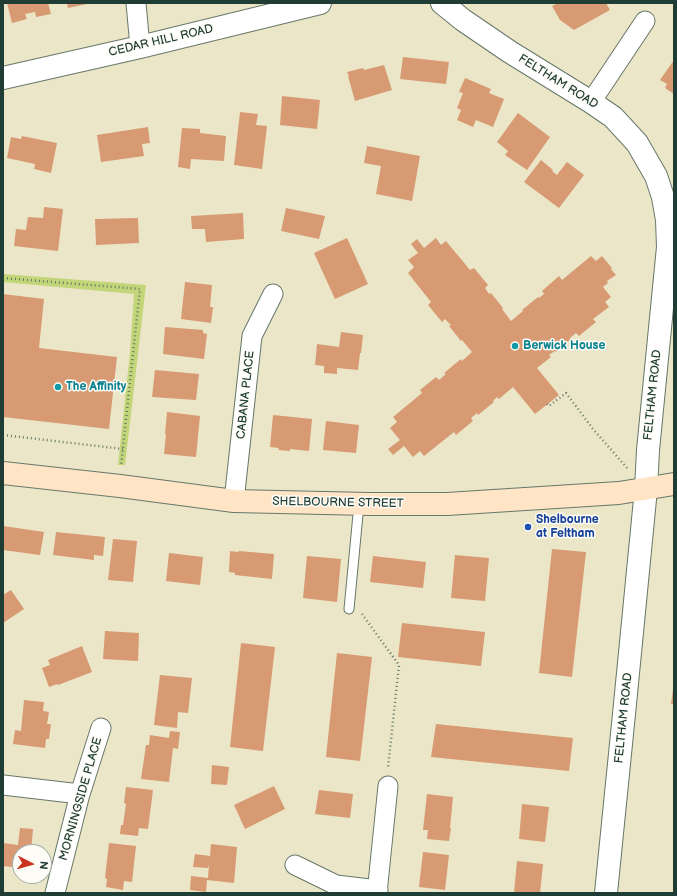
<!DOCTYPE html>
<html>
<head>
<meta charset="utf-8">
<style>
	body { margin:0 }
	#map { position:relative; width:677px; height:896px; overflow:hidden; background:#ebe6c8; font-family:"Balsamiq Sans",sans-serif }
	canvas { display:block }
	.frame { position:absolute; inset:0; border:4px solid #1f3d34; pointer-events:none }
	.north { position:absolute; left:12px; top:844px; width:40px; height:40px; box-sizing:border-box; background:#fdfcf7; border:1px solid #a4b0a9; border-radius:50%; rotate:96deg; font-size:11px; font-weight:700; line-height:16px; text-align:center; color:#1f3d34 }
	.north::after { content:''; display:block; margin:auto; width:14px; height:18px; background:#c8321e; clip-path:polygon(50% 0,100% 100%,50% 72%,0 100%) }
</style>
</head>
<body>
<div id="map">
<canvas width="677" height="896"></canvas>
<div class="frame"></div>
<div class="north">N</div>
</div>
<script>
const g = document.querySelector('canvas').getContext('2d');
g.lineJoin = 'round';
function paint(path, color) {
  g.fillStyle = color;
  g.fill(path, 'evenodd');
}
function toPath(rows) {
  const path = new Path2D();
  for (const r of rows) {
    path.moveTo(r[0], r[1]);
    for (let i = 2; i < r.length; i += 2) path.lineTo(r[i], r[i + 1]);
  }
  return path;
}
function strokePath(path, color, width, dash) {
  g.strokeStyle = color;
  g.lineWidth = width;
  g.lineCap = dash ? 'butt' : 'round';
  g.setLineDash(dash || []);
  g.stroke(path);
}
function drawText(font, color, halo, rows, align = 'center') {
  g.font = font + ' "Balsamiq Sans",sans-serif';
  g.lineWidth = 3;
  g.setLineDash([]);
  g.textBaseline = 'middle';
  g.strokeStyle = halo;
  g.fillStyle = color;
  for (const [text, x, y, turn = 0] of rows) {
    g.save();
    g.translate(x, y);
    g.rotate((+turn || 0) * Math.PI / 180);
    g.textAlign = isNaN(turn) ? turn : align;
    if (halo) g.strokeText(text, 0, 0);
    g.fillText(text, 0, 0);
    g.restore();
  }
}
paint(toPath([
	[3,274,146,285,125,465,118,465,130,353,134,294,3,282]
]), '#c2d578');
paint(toPath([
	[7,3,48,3,51,14,36,17,35,12,25,14,27,19,12,23],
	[67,3,87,3,87,4,68,8],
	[558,3,606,3,610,10,574,30,560,20,552,6],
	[403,57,449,62,446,84,400,79],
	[674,60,674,94,665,88,667,84,660,80],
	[384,65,392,90,355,101,348,76,349,76,347,72,363,68,364,70],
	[465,78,491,89,489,93,504,99,493,127,476,120,473,127,457,120,461,110,457,108,463,93,459,92],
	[282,96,320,100,317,129,280,125],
	[240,112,258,114,256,125,267,126,262,169,234,165],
	[518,113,550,137,527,170,505,155,508,151,497,142],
	[148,127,150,143,142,144,144,156,101,162,97,135],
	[182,128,200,129,200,133,226,136,224,161,191,159,190,169,178,167],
	[22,136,57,143,51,173,34,169,35,164,7,158,11,137,21,139],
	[367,146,420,156,412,201,376,194,381,166,364,163],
	[541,160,553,170,552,171,557,175,567,162,584,175,559,208,524,182],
	[44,207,63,209,58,251,14,246,16,229,26,230,28,217,43,218],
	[286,208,325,216,319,239,281,231],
	[243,213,244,239,206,242,205,229,192,229,191,216],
	[138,218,139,243,96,245,95,219],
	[347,238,368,284,335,299,314,253],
	[436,238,441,245,446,241,470,270,474,268,488,285,485,288,489,294,491,293,503,308,502,309,511,321,523,311,522,310,538,297,539,298,544,294,542,291,559,276,562,280,591,256,596,261,602,256,612,268,611,269,616,275,607,281,608,283,603,287,611,297,605,302,609,307,593,319,596,322,579,336,576,333,570,338,571,339,556,352,555,351,549,355,551,357,537,368,559,395,535,414,513,387,499,399,497,397,493,401,494,402,478,415,477,413,471,418,473,421,456,435,454,432,424,456,420,451,413,457,404,446,393,455,388,449,400,440,390,428,397,422,393,417,422,393,420,390,436,377,439,380,446,374,444,373,461,359,462,361,472,352,462,340,461,341,449,326,451,325,445,319,442,322,428,305,431,302,408,273,414,267,408,260,418,253,411,244,417,239,424,248],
	[185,282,212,285,210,307,213,307,211,323,181,319],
	[3,294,44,299,39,348,117,357,109,429,3,417],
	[165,327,203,330,203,333,207,334,204,359,163,354],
	[341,332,363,335,361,353,360,353,358,370,337,368,337,374,324,373,324,366,315,365,317,344,339,347],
	[155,370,199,374,196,400,152,397],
	[167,412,200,416,196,457,164,454,166,434,165,434],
	[273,415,312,419,309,451,290,449,290,451,278,450,279,448,270,447],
	[326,421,359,425,356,453,323,450],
	[3,526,44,532,40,555,3,550],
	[56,532,105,537,103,556,94,555,94,560,53,555],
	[113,539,137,541,133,582,108,580],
	[552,549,586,552,572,677,539,673],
	[230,551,238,552,239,551,274,554,272,579,235,575,235,573,229,572],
	[169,553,203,557,200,585,166,581],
	[455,555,489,558,485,601,451,598],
	[307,556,341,559,337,602,303,598],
	[373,556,426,562,423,588,370,582],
	[11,590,24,609,3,623,3,595],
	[402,623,485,632,481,666,398,657],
	[105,631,139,633,138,661,103,659],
	[241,643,275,647,263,751,230,747],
	[82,646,92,672,58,685,57,684,49,687,42,668,50,665,48,660],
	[337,653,372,657,360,761,326,757],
	[160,675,192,678,188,713,178,712,177,728,154,725],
	[673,689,674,689,674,704,671,704],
	[24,700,44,702,43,711,49,712,47,724,51,724,49,739,46,739,45,748,13,744,15,730,21,731],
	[436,724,573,738,569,771,431,757],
	[170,731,180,732,178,749,173,748,169,782,141,779,146,745,149,745,150,735,169,738],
	[212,765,229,767,227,785,211,784],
	[274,786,285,809,245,829,234,805],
	[126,787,153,790,148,829,139,828,138,836,120,834,121,825,123,825,126,804,124,803],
	[319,790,353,794,350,818,315,814],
	[427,794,453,797,450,828,451,828,449,841,427,839,428,830,423,830],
	[522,804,549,807,545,842,519,839],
	[20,828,33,829,31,852,20,852,20,868,3,866,3,843,18,845],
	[109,843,136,846,132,882,124,881,123,890,106,887,107,879,105,878],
	[211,844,237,847,234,883,207,880,206,892,190,890,191,876,208,878,209,864,208,868,193,867,195,854,210,856],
	[423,852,449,855,445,890,419,887],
	[517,861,543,864,540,893,514,893]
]), '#d79a73');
const service = toPath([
	[349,609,359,504]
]);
const minor = toPath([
	[136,3,140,47],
	[591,102,645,21],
	[234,501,252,336,273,294],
	[3,785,80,794],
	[295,865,336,885,378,890],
	[55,893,80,794,101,728],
	[377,893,388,786]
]);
const tertiary = toPath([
	[442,3,463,20,510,52,591,102,613,117,637,143,656,176,663,197,667,220,668,247,648,450,646,489,624,714,606,893],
	[3,78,140,47,320,3]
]);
const secondary = toPath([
	[3,473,120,486,234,501,369,504,447,504,619,493,674,484]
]);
strokePath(service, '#667868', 11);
strokePath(minor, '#667868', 21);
strokePath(tertiary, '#667868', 24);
strokePath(secondary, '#667868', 24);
strokePath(toPath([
	[3,278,140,289,121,466],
	[547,404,549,406,566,393,593,429,627,468],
	[3,435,123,449],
	[362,614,399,665,388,768]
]), '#667868', 2.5, [1, 3]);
strokePath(service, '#fff', 9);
strokePath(minor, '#fff', 19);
strokePath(tertiary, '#fff', 22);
strokePath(secondary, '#ffe4c6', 22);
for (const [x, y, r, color] of [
	[515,346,4,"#0f9aa8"],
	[58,387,4,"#0f9aa8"],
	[528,527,4,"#1a4fb4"]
]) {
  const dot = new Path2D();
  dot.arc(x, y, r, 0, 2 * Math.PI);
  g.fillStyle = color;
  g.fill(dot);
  strokePath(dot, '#fdfcf7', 1.5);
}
drawText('12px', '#1f3d34', '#fdfcf7', [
	["CEDAR HILL ROAD",161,41,-13],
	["FELTHAM ROAD",558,82,32],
	["CABANA PLACE",246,395,-84],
	["FELTHAM ROAD",653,395,-84],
	["SHELBOURNE STREET",338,503,1],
	["FELTHAM ROAD",624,718,-84],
	["MORNINGSIDE PLACE",81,799,-74]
]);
drawText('bold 12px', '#0d838f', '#fdfcf7', [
	["Berwick House",523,346],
	["The Affinity",66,387]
], 'left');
drawText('bold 12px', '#164399', '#fdfcf7', [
	["Shelbourne",536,520],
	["at Feltham",536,534]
], 'left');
</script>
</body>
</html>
